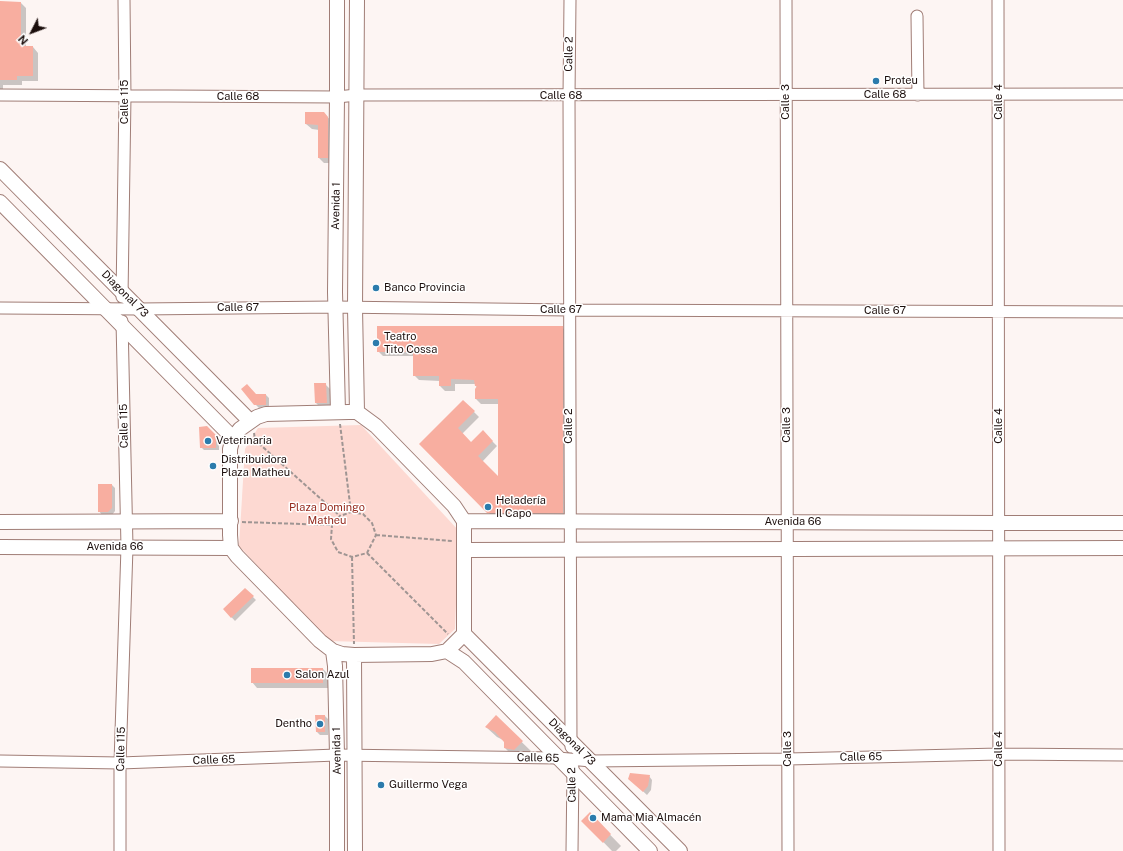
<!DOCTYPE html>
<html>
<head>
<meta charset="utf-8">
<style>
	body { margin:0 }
	#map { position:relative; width:1123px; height:851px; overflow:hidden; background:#fdf5f3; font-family:"Public Sans",sans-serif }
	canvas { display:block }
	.north { position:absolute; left:12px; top:12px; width:40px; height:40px; -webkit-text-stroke:3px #fff; paint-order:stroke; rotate:228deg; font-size:11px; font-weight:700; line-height:16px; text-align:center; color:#1b0e0c }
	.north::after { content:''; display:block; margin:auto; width:14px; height:18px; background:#1b0e0c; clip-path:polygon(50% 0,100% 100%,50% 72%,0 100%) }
</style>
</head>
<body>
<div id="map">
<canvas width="1123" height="851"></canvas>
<div class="north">N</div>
</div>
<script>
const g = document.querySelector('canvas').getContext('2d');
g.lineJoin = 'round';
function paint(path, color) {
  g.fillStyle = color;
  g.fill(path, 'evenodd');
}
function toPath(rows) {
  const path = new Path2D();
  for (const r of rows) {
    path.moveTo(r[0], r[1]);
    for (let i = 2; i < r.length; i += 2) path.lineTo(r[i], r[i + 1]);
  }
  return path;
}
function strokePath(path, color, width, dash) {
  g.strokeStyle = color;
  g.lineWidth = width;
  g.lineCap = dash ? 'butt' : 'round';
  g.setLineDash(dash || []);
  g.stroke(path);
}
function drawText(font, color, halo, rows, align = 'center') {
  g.font = font + ' "Public Sans",sans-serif';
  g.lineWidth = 3;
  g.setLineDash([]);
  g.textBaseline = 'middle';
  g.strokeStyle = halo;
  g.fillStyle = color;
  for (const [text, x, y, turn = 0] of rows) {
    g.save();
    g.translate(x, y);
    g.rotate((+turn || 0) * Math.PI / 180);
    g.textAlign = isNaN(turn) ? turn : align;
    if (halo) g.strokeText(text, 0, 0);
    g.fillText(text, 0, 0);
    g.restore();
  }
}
paint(toPath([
	[361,425,459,531,455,629,439,644,328,641,239,546,245,449,258,428]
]), '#fdd9d2');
paint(toPath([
	[0,2,21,3,26,8,26,47,33,47,38,53,38,81,22,81,22,85,3,85,3,90,0,90],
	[324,113,333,123,333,163,324,163,319,158,319,130,312,129,306,124],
	[562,327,567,332,568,517,493,517,420,444,463,401,479,417,462,434,471,443,483,432,497,446,482,462,499,479,499,404,481,404,476,399,477,388,475,384,455,384,455,391,445,391,440,386,440,381,419,380,414,375,414,356,383,356,378,351],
	[325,384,336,395,337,414,327,414,316,403],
	[256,395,266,395,269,398,269,408,259,408,255,404],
	[207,428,219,439,219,450,204,450,201,447],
	[112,485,115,488,115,511,112,515,102,515,99,511],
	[245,589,256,600,235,621,224,609],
	[323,669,328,674,328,688,257,688,252,682],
	[325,716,328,719,328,735,320,735,317,732],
	[496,717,533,753,516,759,505,748,505,741,497,737,486,727],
	[649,776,652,780,651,790,647,795,631,780],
	[590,814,621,846,616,851,612,851,583,821]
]), '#0003');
paint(toPath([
	[0,1,21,2,21,46,33,46,33,76,17,76,17,80,0,80],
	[305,112,324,112,328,117,328,158,318,158,318,125,305,124],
	[377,326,563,326,563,513,487,513,419,444,463,400,475,411,458,428,471,442,483,430,493,441,478,456,498,476,498,399,475,399,475,389,477,386,475,386,474,380,451,379,451,386,439,386,439,376,413,376,413,352,377,352],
	[314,383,326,383,327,403,315,403],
	[247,384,256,394,266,394,266,405,254,405,241,389],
	[207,426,216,435,216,448,200,448,199,427],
	[98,484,112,484,112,508,108,512,98,512],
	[245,588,254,596,231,618,223,609],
	[251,668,323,668,323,683,251,683],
	[315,715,325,715,325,732,316,732],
	[496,715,523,741,514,750,504,748,504,742,495,732,485,727],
	[630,773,650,775,648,786,643,792,628,779],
	[590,812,611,834,603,843,581,821]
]), '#f8aea0');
const minor = toPath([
	[570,0,569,96,571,747],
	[786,0,788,851],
	[998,0,999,851],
	[917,16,918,95],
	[0,95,337,97,357,95,1123,94],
	[122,297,125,96,124,0],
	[0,308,139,309,335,307,569,310,1123,312],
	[0,761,120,763,337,755,558,758,591,761,788,759,999,754,1123,755],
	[120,851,120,763,127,547,122,321],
	[572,851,573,768]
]);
const major = toPath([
	[337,0,337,97,335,292,338,412],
	[0,169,250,421],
	[0,202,233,438],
	[349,412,357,412,376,426,454,506,464,521,464,634,447,651,432,654,354,655,342,654,333,651,320,641,237,556,231,548,230,535,230,449,233,438,240,429,257,417,266,414,349,412],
	[357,412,355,308,357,0],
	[464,521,999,523,1123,523],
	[0,522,231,521],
	[0,547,231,548],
	[465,550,1123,548],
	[464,634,680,851],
	[333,651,335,666,337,755,337,851],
	[447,651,464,662,650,851],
	[354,655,355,851]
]);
strokePath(minor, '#a07d76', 13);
strokePath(major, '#a07d76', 16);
strokePath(toPath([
	[340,424,351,512],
	[254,433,255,440,340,516],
	[351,512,363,514,372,523,376,535,367,553,352,557,338,552,331,539,332,525,340,516,351,512],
	[242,522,332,525],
	[376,535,452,541],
	[367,553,448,634],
	[352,557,354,644]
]), '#9f9593', 2, [4, 2]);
strokePath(minor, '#fff', 11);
strokePath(major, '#fff', 14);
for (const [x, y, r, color] of [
	[876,81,4,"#2b7bac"],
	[376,288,4,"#2b7bac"],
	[376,343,4,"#2b7bac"],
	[208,441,4,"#2b7bac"],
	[213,466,4,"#2b7bac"],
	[488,507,4,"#2b7bac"],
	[287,675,4,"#2b7bac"],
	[320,724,4,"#2b7bac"],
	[381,785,4,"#2b7bac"],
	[593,818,4,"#2b7bac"]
]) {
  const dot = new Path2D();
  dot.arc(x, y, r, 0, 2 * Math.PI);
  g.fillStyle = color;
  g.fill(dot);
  strokePath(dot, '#fff', 1.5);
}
drawText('11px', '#1b0e0c', '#fff', [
	["Calle 2",569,54,-89],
	["Calle 68",885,95],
	["Calle 68",561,96],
	["Calle 68",238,97],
	["Calle 115",125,102,-90],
	["Calle 3",786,102,-90],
	["Calle 4",999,102,-90],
	["Avenida 1",336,206,-89],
	["Diagonal 73",125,294,45],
	["Calle 67",238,308],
	["Calle 67",561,310],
	["Calle 67",885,311],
	["Calle 3",787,425,-90],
	["Calle 115",124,426,-91],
	["Calle 2",569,426,-90],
	["Calle 4",999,426,-90],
	["Avenida 66",793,522],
	["Avenida 66",115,547],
	["Diagonal 73",572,742,45],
	["Calle 115",121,749,-89],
	["Calle 3",788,749,-90],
	["Calle 4",999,749,-90],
	["Avenida 1",337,751,-91],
	["Calle 65",861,757,-1],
	["Calle 65",538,758,1],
	["Calle 65",214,760,-2],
	["Calle 2",572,785,-91]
]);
drawText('11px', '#1b0e0c', '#fff', [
	["Proteu",884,81],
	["Banco Provincia",384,288],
	["Teatro",384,337],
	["Tito Cossa",384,350],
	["Veterinaria",216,441],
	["Distribuidora",221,460],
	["Plaza Matheu",221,473],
	["Heladería",496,501],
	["Il Capo",496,514],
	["Salon Azul",295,675],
	["Dentho",312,724,"right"],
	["Guillermo Vega",389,785],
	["Mama Mia Almacén",601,818]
], 'left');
drawText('11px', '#962d20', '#fff', [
	["Plaza Domingo",327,508],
	["Matheu",327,521]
]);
</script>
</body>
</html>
